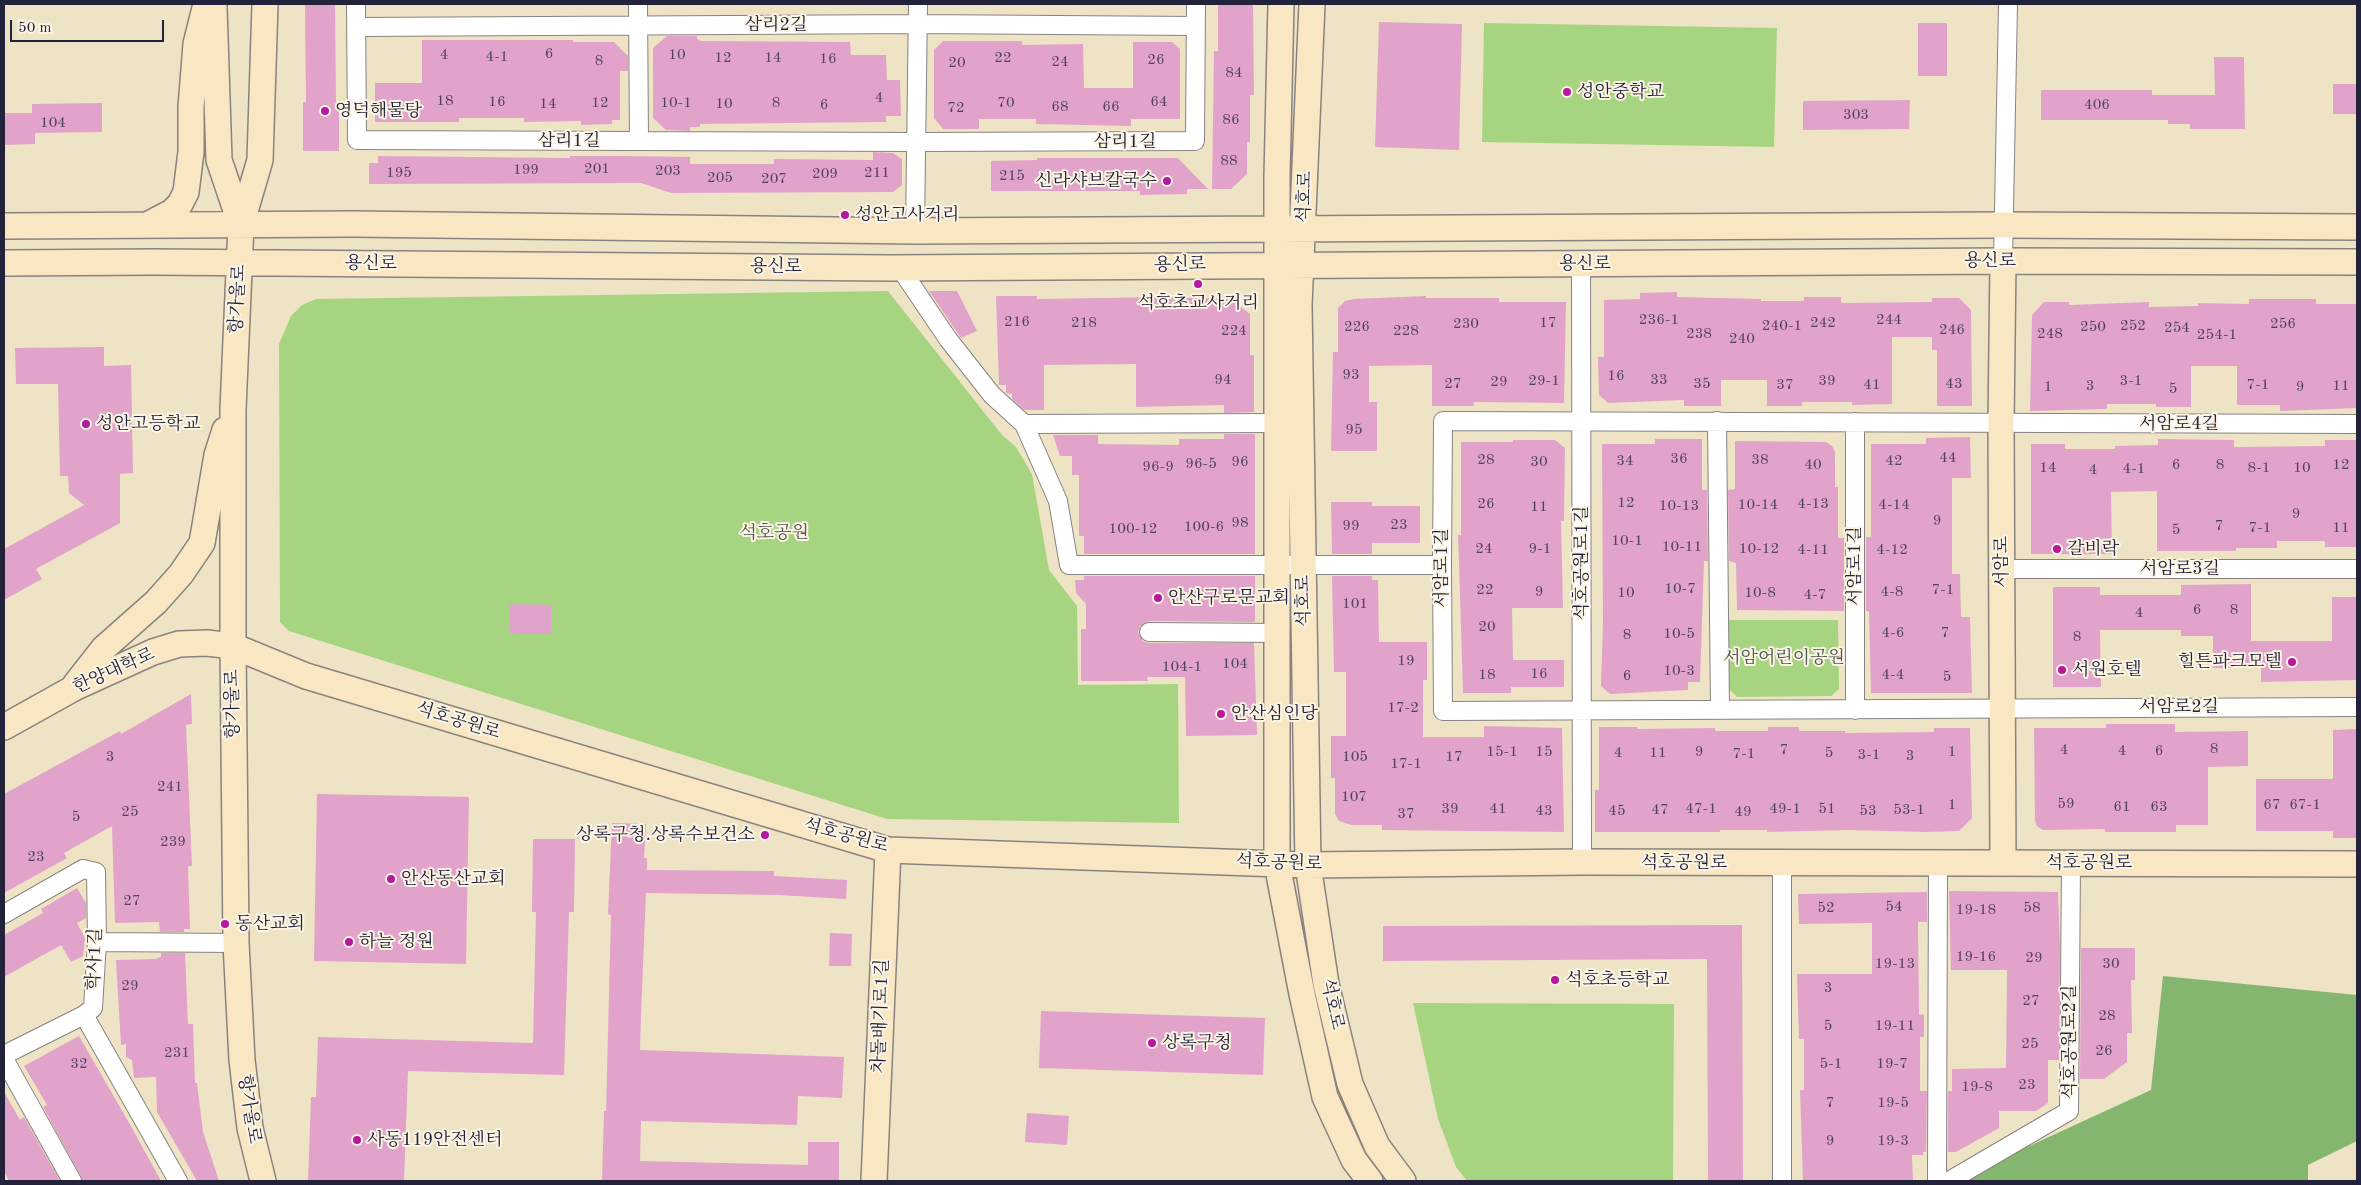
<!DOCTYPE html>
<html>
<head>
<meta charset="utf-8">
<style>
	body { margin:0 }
	#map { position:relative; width:2361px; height:1185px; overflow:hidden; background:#eee4c5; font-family:"Old Standard TT",serif }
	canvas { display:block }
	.frame { position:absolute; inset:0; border:5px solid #22223b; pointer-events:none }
	.scale { position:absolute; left:10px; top:20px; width:154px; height:22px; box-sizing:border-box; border:2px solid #22223b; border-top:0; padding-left:6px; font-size:15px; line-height:18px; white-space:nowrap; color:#22223b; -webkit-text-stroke:4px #fcf5e5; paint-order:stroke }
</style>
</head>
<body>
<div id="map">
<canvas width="2361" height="1185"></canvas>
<div class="frame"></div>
<div class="scale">50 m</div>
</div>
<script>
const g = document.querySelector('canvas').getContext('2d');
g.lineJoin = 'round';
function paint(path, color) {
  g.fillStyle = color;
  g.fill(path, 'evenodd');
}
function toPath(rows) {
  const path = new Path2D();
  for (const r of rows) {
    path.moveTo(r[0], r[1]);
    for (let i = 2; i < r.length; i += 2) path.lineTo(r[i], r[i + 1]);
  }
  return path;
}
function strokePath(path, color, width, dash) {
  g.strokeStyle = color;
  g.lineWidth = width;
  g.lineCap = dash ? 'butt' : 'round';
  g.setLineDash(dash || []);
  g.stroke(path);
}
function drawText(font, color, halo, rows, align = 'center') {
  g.font = font + ' "Old Standard TT","Noto Serif KR",serif';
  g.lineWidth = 4;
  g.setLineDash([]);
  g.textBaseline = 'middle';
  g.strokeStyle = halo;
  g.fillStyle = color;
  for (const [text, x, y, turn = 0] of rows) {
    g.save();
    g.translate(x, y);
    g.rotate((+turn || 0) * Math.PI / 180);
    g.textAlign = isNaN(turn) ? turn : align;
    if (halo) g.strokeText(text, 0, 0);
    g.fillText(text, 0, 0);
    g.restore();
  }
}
paint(toPath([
	[1484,23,1777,28,1774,147,1482,142],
	[888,291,1002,435,1016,447,1032,474,1049,570,1077,606,1078,685,1178,684,1179,823,887,819,289,631,280,622,279,344,291,316,302,305,316,299],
	[1729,620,1838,620,1839,689,1831,696,1737,697,1729,689],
	[1413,1003,1674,1004,1673,1181,1467,1181,1456,1167,1438,1119]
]), '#a7d481');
paint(toPath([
	[2163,976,2357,995,2357,1141,2308,1165,2308,1181,1953,1181,2151,1090]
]), '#85b66f');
paint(toPath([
	[305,4,335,4,336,102,339,102,339,151,303,151,303,102,306,102],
	[1218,5,1253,5,1254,95,1250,95,1250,142,1247,142,1247,174,1231,189,1212,189,1214,51,1218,51],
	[1379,22,1462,24,1459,150,1375,147],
	[1918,23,1947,23,1947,76,1918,76],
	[667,36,697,36,697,39,701,41,850,42,851,55,886,55,887,80,900,80,901,116,886,116,886,122,700,124,700,127,690,127,690,131,666,130,653,118,653,48],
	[422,40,573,40,573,42,614,42,628,56,628,71,620,71,620,120,612,120,612,124,581,125,581,121,524,122,524,118,459,118,459,122,375,122,375,83,422,83],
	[943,41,1022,41,1022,45,1083,44,1084,88,1133,88,1133,42,1172,42,1180,49,1180,119,1131,119,1131,126,1036,124,1036,119,979,119,979,129,943,129,934,118,934,50],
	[2214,57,2244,57,2245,129,2190,129,2190,124,2168,124,2168,120,2041,120,2041,90,2152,90,2152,95,2215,95],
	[2333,84,2357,84,2357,114,2333,114],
	[1910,100,1909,129,1803,130,1803,101],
	[102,103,102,132,35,133,35,144,4,145,4,113,32,113,32,104],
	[873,152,893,153,902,159,902,185,893,192,671,193,641,183,369,184,369,163,378,163,378,156,570,158,570,156,623,156,690,157,690,164,774,164,774,159,873,160],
	[1037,158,1178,158,1208,189,1187,189,1187,194,1140,195,1140,191,991,191,991,161,1037,160],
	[929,291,957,291,977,331,961,338],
	[1677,292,1677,297,1761,299,1761,301,1804,301,1804,297,1841,297,1841,303,1932,302,1932,298,1959,298,1971,310,1972,406,1937,406,1937,350,1932,350,1932,337,1892,337,1892,404,1852,405,1852,402,1802,402,1802,406,1767,406,1767,380,1721,380,1721,406,1684,406,1684,400,1608,403,1599,395,1598,357,1604,357,1604,300,1640,299,1640,293],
	[996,296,1037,296,1037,299,1166,297,1231,299,1250,314,1250,355,1254,355,1254,412,1224,413,1224,405,1136,407,1136,364,1044,365,1044,410,1024,410,1012,399,1012,394,1006,393,1006,385,999,385],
	[1426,296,1426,298,1499,298,1499,302,1566,302,1564,403,1474,402,1474,406,1432,406,1432,365,1369,366,1369,402,1377,402,1377,451,1331,451,1333,352,1338,352,1338,308,1345,301,1354,299],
	[2249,299,2316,299,2316,304,2357,304,2357,408,2280,411,2280,405,2237,405,2237,366,2191,366,2191,407,2156,407,2156,404,2107,404,2107,409,2030,411,2032,315,2044,302,2069,302,2069,305,2149,302,2149,307,2198,306,2198,303,2249,304],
	[104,347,104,366,131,365,133,473,120,474,120,523,36,569,42,579,4,600,4,549,84,505,69,493,68,476,60,476,58,384,16,384,15,348],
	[1224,434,1255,434,1255,554,1084,554,1084,536,1079,536,1079,475,1072,475,1072,456,1060,456,1053,435,1098,435,1098,444,1179,445,1179,439,1224,439],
	[1970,437,1971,478,1952,478,1952,574,1960,574,1961,617,1970,617,1972,693,1871,693,1869,611,1866,611,1866,537,1871,537,1871,444,1926,444,1926,438],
	[1655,439,1702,439,1702,490,1707,490,1708,561,1704,561,1700,682,1688,682,1688,690,1610,694,1601,686,1603,622,1602,444,1655,444],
	[2158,439,2234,440,2234,447,2325,446,2325,440,2357,440,2357,547,2325,547,2325,541,2277,541,2277,548,2236,548,2236,551,2157,551,2157,491,2111,492,2112,554,2031,554,2031,444,2065,444,2065,449,2115,449,2115,446,2158,445],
	[1513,440,1555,440,1565,448,1564,521,1561,521,1563,608,1512,608,1513,660,1564,660,1564,687,1511,687,1511,693,1463,693,1459,563,1458,535,1461,535,1461,442,1513,442],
	[1735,441,1826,442,1832,446,1835,452,1835,487,1838,487,1838,538,1844,538,1844,611,1737,610,1736,563,1729,561,1728,490,1735,489],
	[1331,502,1372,502,1372,506,1420,506,1420,543,1372,543,1372,554,1332,554],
	[1084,576,1255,576,1255,622,1149,621,1140,626,1138,632,1143,641,1149,643,1254,643,1257,735,1186,736,1185,677,1147,677,1148,681,1081,681,1081,629,1086,629,1086,604,1076,593,1075,580,1084,580],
	[1332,576,1372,576,1372,580,1378,580,1379,642,1427,642,1427,680,1423,680,1423,737,1484,737,1484,726,1562,728,1564,832,1382,830,1382,825,1351,825,1339,821,1335,814,1335,778,1331,778,1331,736,1346,736,1346,672,1334,672],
	[2251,584,2251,641,2332,641,2332,597,2357,597,2357,680,2261,682,2261,668,2213,668,2213,636,2181,636,2181,630,2100,630,2101,687,2053,687,2053,587,2100,587,2100,595,2181,595,2181,585],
	[510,604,551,605,551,634,509,633],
	[191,694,192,724,186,725,192,866,188,866,190,929,184,929,184,932,160,932,159,922,115,923,112,826,64,853,67,858,4,893,4,794,120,731,121,734],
	[2106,724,2175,724,2175,732,2248,731,2248,766,2208,767,2208,825,2176,825,2176,832,2105,832,2105,829,2043,830,2037,826,2035,821,2034,728,2106,728],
	[1599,727,1637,727,1637,729,1715,728,1715,731,1768,731,1768,727,1799,727,1799,731,1845,731,1845,733,1934,732,1934,728,1970,728,1972,818,1959,831,1927,832,1848,830,1767,832,1767,830,1720,830,1720,832,1595,832,1595,790,1599,790],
	[2357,729,2357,838,2333,838,2333,831,2256,831,2256,779,2333,779,2333,730],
	[317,794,469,797,466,964,314,961],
	[612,823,646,824,644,858,647,858,647,870,774,871,774,876,847,880,846,899,779,895,646,893,641,1015,640,1050,844,1057,842,1098,798,1096,797,1125,641,1121,640,1161,808,1165,808,1142,839,1142,839,1181,602,1181,604,1111,606,1111,611,915,608,914],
	[533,839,575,839,574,912,569,912,564,1075,408,1071,404,1181,308,1181,311,1097,316,1097,318,1037,533,1043,536,912,532,912],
	[77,888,86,903,86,918,77,923,85,938,83,956,71,962,61,945,4,977,4,935,43,913,41,909],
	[1949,891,2058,892,2060,948,2059,1060,2048,1060,2048,1103,2036,1111,1999,1111,1999,1128,1956,1152,1948,1152,1948,1091,1952,1091,1952,1069,2006,1068,2007,970,1951,970],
	[1927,892,1927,922,1918,922,1919,1015,1924,1014,1924,1037,1920,1037,1920,1091,1927,1091,1926,1152,1923,1152,1923,1155,1912,1155,1913,1181,1803,1181,1800,1090,1804,1090,1804,1039,1799,1039,1797,974,1872,974,1872,923,1799,924,1798,894],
	[1742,925,1743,1181,1708,1181,1707,959,1383,961,1383,926],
	[830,933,852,934,851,966,829,966],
	[2081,948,2135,948,2135,980,2131,980,2132,1033,2127,1033,2127,1062,2104,1079,2080,1079],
	[161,953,185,953,188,1024,193,1024,195,1083,197,1083,203,1132,219,1181,197,1181,157,1112,156,1077,134,1078,132,1060,126,1057,126,1044,121,1045,116,960,155,959,161,957],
	[1041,1011,1265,1018,1263,1075,1039,1068],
	[79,1036,132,1128,161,1181,83,1181,43,1107,47,1105,24,1066],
	[4,1092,20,1120,24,1117,60,1181,9,1181,4,1171],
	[1027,1113,1069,1116,1067,1145,1025,1142]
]), '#e1a3ca');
const street = toPath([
	[356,4,357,140,917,142,1195,141,1196,4],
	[638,4,639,141],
	[357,27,918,24,1195,26],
	[915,231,918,4],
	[2003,261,2008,4],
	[1581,264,1582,862],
	[900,268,948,339,992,395,1024,424,1058,501,1069,565,1442,565],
	[1717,421,1720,710],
	[1024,424,1277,423],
	[2357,424,1443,421,1442,565,1443,711,2357,707],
	[2002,569,2357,569],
	[1149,632,1278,633],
	[1855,710,1855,422],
	[1782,863,1782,1181],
	[4,914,83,869,96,872,97,942,93,1008,84,1015,178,1181],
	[97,942,236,943],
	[4,1055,84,1015],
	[4,1059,72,1181],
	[1937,1181,1938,863],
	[1949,1181,2069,1111,2071,863]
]);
const secondary = toPath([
	[1281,4,1277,176,1277,864,1302,994,1325,1097,1354,1160,1370,1181],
	[1312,4,1299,305,1308,865,1326,984,1350,1084,1377,1146,1403,1181],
	[214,7,219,160,241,225],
	[149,224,172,212,180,204,186,192,191,152,191,107,196,44,206,4],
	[4,226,354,224,915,231,2003,225,2357,227],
	[4,263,153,262,890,268,2003,261,2357,262],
	[75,685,104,648,156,602,181,574,202,543,217,455,225,430],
	[4,727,74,688,153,652,179,644,207,643,233,646,306,676,888,850,1308,865,1582,862,2357,864],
	[2003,863,2001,423,2003,261],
	[263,1181,250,1128,242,1060,236,943,233,646,233,409,241,225,260,160,265,4],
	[874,1181,888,850]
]);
strokePath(street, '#888380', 20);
strokePath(secondary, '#888380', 28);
strokePath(street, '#fff', 18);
strokePath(secondary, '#f9e7c3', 25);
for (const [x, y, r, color] of [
	[1567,92,5,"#b5179e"],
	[325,111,5,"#b5179e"],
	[1167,181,5,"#b5179e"],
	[845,215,5,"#b5179e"],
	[1198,284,5,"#b5179e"],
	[86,424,5,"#b5179e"],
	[2057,549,5,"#b5179e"],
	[1158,598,5,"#b5179e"],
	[2292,662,5,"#b5179e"],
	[2062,670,5,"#b5179e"],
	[1221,714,5,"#b5179e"],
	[765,835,5,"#b5179e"],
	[391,879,5,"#b5179e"],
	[225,924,5,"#b5179e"],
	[349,942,5,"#b5179e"],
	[1555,980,5,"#b5179e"],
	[1152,1043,5,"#b5179e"],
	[357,1140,5,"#b5179e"]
]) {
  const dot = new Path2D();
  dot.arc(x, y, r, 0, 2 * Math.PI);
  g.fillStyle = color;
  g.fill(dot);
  strokePath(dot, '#fcf5e5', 2);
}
drawText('15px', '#52425f', null, [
	["6",549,54],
	["4",444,55],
	["10",677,55],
	["4-1",497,57],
	["12",723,58],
	["14",773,58],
	["22",1003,58],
	["16",828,59],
	["26",1156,60],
	["8",599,61],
	["24",1060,62],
	["20",957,63],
	["84",1234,73],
	["4",879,98],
	["18",445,101],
	["16",497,102],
	["64",1159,102],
	["12",600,103],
	["10-1",676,103],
	["8",776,103],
	["70",1006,103],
	["14",548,104],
	["10",724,104],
	["6",824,105],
	["406",2097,105],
	["68",1060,107],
	["66",1111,107],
	["72",956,108],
	["303",1856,115],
	["86",1231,120],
	["104",53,123],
	["88",1229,161],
	["201",597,169],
	["199",526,170],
	["203",668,171],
	["195",399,173],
	["211",877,173],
	["209",825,174],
	["215",1012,176],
	["205",720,178],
	["207",774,179],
	["236-1",1659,320],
	["244",1889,320],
	["216",1017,322],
	["218",1084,323],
	["17",1548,323],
	["242",1823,323],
	["230",1466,324],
	["256",2283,324],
	["240-1",1782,326],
	["252",2133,326],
	["226",1357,327],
	["250",2093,327],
	["254",2177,328],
	["246",1952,330],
	["224",1234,331],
	["228",1406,331],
	["238",1699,334],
	["248",2050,334],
	["254-1",2217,335],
	["240",1742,339],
	["93",1351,375],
	["16",1616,376],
	["94",1223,380],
	["33",1659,380],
	["29-1",1544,381],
	["39",1827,381],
	["3-1",2131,381],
	["29",1499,382],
	["27",1453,384],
	["35",1702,384],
	["43",1954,384],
	["37",1785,385],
	["41",1872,385],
	["7-1",2258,385],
	["3",2090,386],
	["11",2341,386],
	["1",2048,387],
	["9",2300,387],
	["5",2173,389],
	["95",1354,430],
	["44",1948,458],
	["36",1679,459],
	["28",1486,460],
	["38",1760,460],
	["34",1625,461],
	["42",1894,461],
	["96",1240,462],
	["30",1539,462],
	["96-5",1201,464],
	["40",1813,465],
	["6",2176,465],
	["8",2220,465],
	["12",2341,465],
	["96-9",1158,467],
	["14",2048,468],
	["8-1",2259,468],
	["10",2302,468],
	["4-1",2134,469],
	["4",2093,470],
	["12",1626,503],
	["26",1486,504],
	["4-13",1813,504],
	["10-14",1758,505],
	["4-14",1894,505],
	["10-13",1679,506],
	["11",1539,507],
	["9",2296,514],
	["9",1937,521],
	["98",1240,523],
	["23",1399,525],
	["99",1351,526],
	["7",2219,526],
	["100-6",1204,527],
	["7-1",2260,528],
	["11",2341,528],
	["100-12",1133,529],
	["5",2176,530],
	["10-1",1627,541],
	["10-11",1682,547],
	["24",1484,549],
	["9-1",1540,549],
	["10-12",1759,549],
	["4-11",1813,550],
	["4-12",1892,550],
	["10-7",1680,589],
	["22",1485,590],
	["7-1",1943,590],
	["9",1539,592],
	["4-8",1892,592],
	["10",1626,593],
	["10-8",1760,593],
	["4-7",1815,595],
	["101",1355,604],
	["6",2197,610],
	["8",2234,610],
	["4",2139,613],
	["20",1487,627],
	["4-6",1893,633],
	["7",1945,633],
	["10-5",1679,634],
	["8",1627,635],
	["8",2077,637],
	["19",1406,661],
	["104",1235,664],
	["104-1",1182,667],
	["10-3",1679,671],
	["16",1539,674],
	["18",1487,675],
	["4-4",1893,675],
	["6",1627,676],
	["5",1947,677],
	["17-2",1403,708],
	["8",2214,749],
	["7",1784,750],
	["4",2064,750],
	["4",2122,751],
	["6",2159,751],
	["15-1",1502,752],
	["15",1544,752],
	["9",1699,752],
	["1",1952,752],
	["4",1618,753],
	["11",1658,753],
	["5",1829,753],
	["7-1",1744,754],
	["3-1",1869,755],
	["3",1910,756],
	["3",110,757],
	["105",1355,757],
	["17",1454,757],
	["17-1",1406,764],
	["241",170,787],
	["107",1354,797],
	["59",2066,804],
	["1",1952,805],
	["67",2272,805],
	["67-1",2305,805],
	["61",2122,807],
	["63",2159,807],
	["39",1450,809],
	["41",1498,809],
	["47-1",1701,809],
	["49-1",1785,809],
	["51",1827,809],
	["47",1660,810],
	["53-1",1909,810],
	["43",1544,811],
	["45",1617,811],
	["53",1868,811],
	["25",130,812],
	["49",1743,812],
	["37",1406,814],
	["5",76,817],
	["239",173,842],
	["23",36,857],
	["27",132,901],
	["54",1894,907],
	["52",1826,908],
	["58",2032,908],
	["19-18",1976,910],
	["19-16",1976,957],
	["29",2034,958],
	["19-13",1895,964],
	["30",2111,964],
	["29",130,986],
	["3",1828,988],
	["27",2031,1001],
	["28",2107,1016],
	["5",1828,1026],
	["19-11",1895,1026],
	["25",2030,1044],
	["26",2104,1051],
	["231",177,1053],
	["32",79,1064],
	["5-1",1831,1064],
	["19-7",1892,1064],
	["23",2027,1085],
	["19-8",1977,1087],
	["7",1830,1103],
	["19-5",1893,1103],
	["9",1830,1141],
	["19-3",1893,1141]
]);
drawText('18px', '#22223b', '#fcf5e5', [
	["삼리2길",776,25],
	["삼리1길",569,141],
	["삼리1길",1125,142],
	["석호로",1305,197,-88],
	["용신로",1990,261],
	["용신로",371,264,1],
	["용신로",1585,264],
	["용신로",1180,265,-1],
	["용신로",776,267,1],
	["항가울로",238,299,-87],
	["서암로4길",2179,424],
	["서암로",2002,562,-90],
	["석호공원로1길",1582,563,-90],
	["서암로1길",1855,566,-90],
	["서암로1길",1442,568,-90],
	["서암로3길",2180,569],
	["석호로",1304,601,-91],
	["한양대학로",114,671,-24],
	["항가울로",233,704,-91],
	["서암로2길",2179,707],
	["석호공원로",458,721,17],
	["석호공원로",846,836,15],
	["석호공원로",1279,863,2],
	["석호공원로",1684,863],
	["석호공원로",2089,863],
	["학사1길",95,959,-88],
	["석호로",1332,1004,78],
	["차돌배기로1길",881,1016,-88],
	["석호공원로2길",2070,1042,-90],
	["항가울로",249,1109,81]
]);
drawText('18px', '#22223b', '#fcf5e5', [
	["성안중학교",1577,92],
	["영덕해물탕",335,111],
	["신라샤브칼국수",1157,181,"right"],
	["성안고사거리",855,215],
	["석호초교사거리",1198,303,"center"],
	["성안고등학교",96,424],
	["갈비락",2067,549],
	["안산구로문교회",1168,598],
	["힐튼파크모텔",2282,662,"right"],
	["서원호텔",2072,670],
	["안산심인당",1231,714],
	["상록구청.상록수보건소",755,835,"right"],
	["안산동산교회",401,879],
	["동산교회",235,924],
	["하늘 정원",359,942],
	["석호초등학교",1565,980],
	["상록구청",1162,1043],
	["사동119안전센터",367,1140]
], 'left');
drawText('18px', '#4a5750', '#fcf5e5', [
	["석호공원",774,533],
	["서암어린이공원",1784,658]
]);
</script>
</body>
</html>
